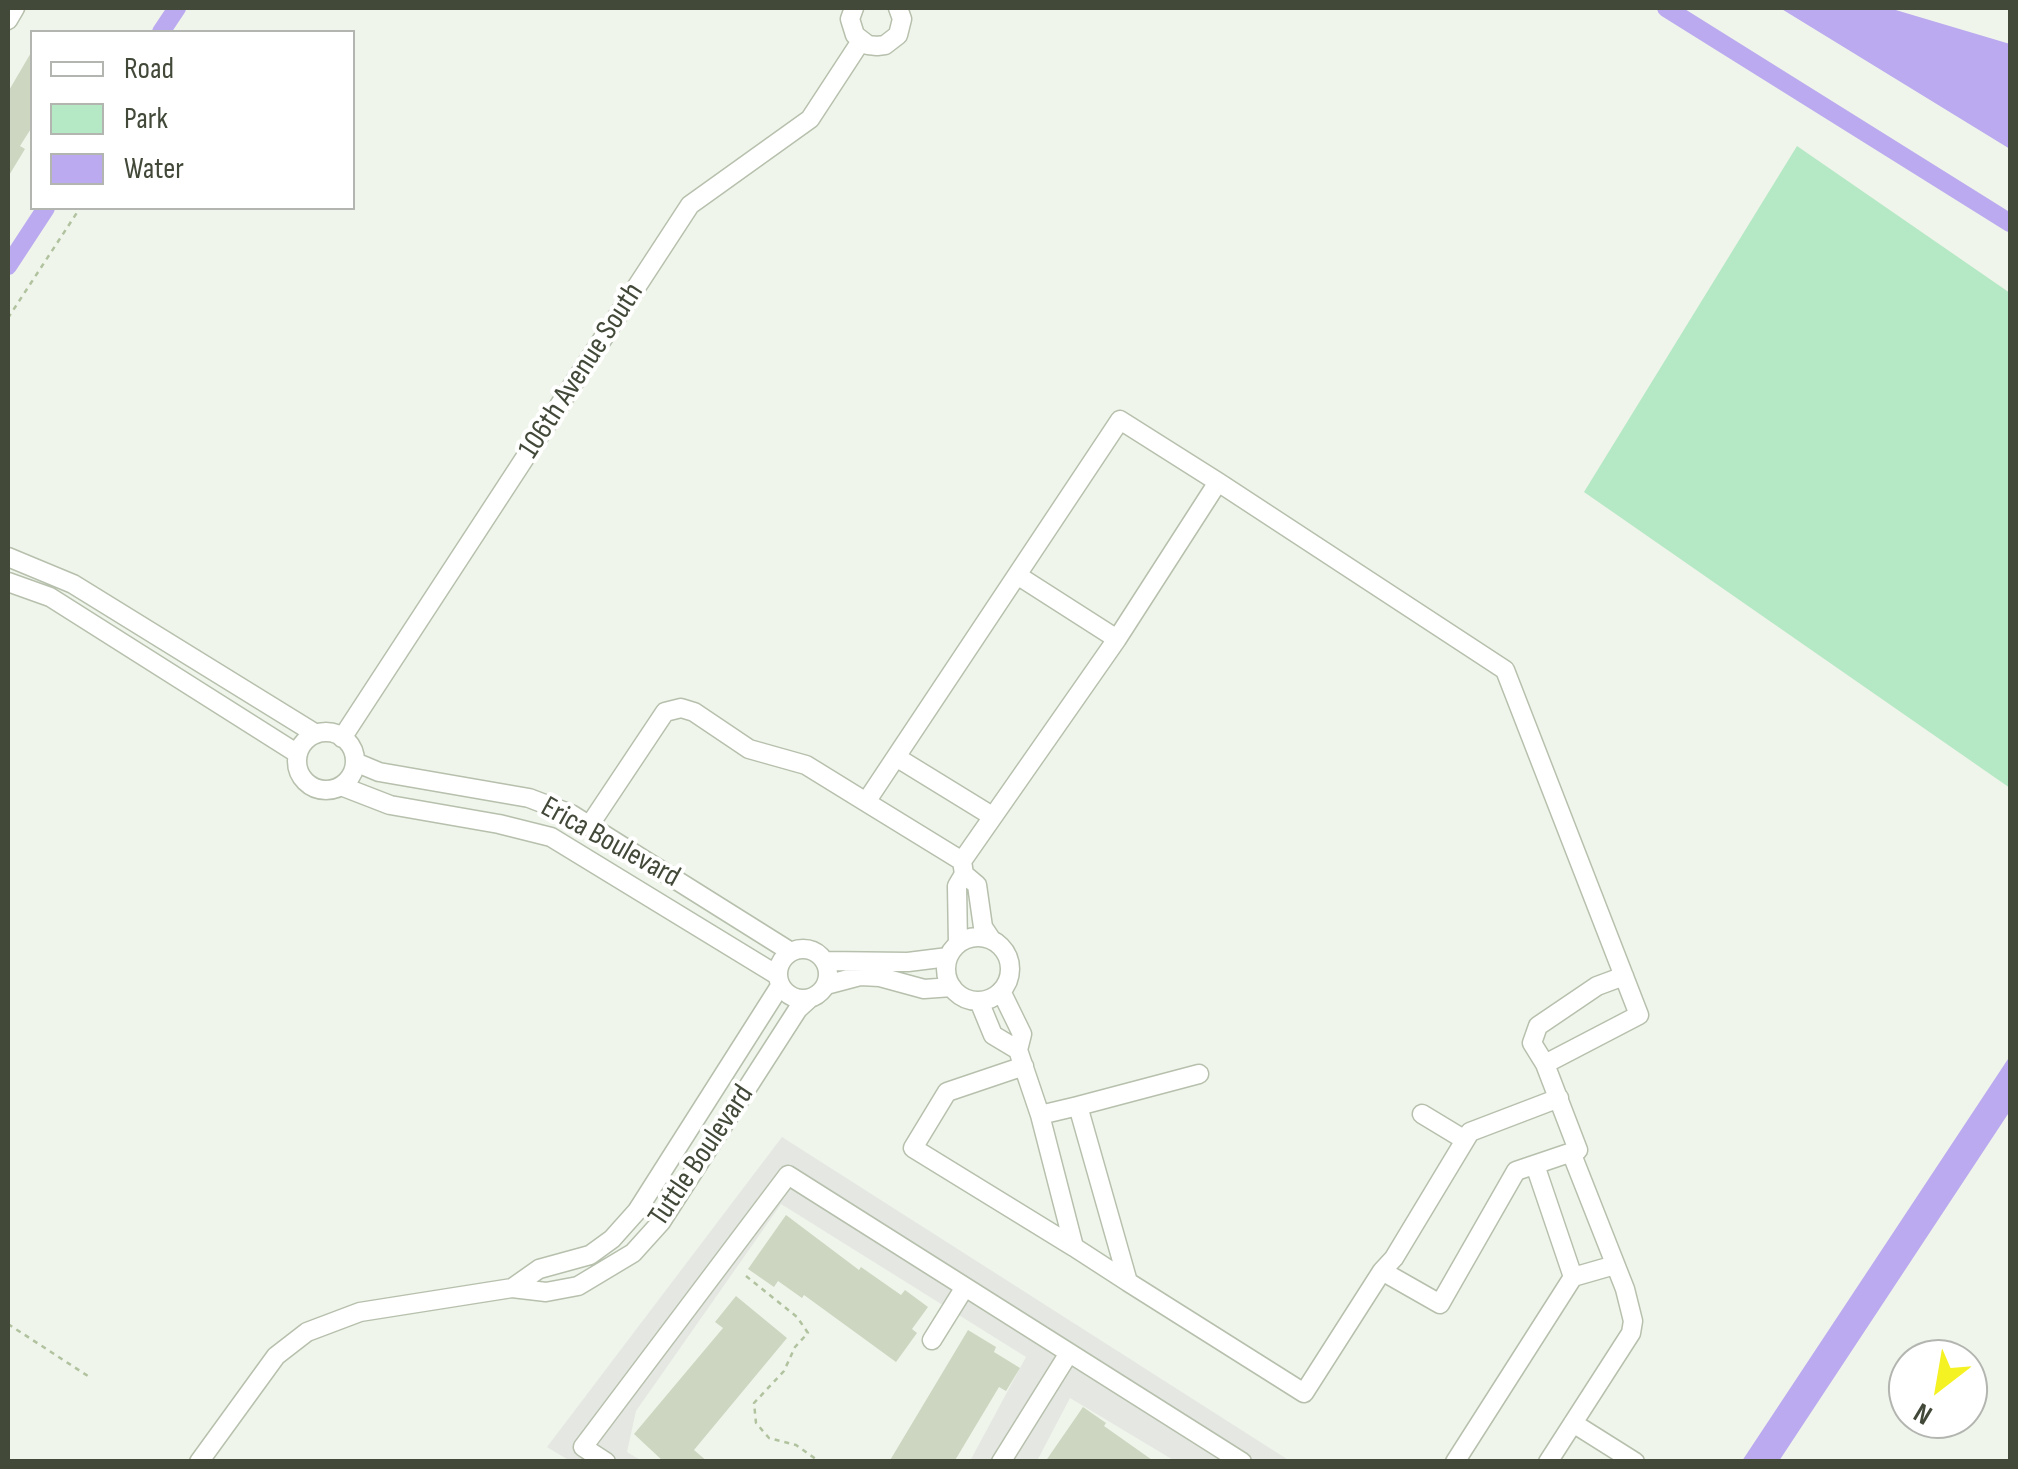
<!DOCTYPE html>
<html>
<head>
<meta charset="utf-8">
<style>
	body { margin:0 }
	#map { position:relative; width:2018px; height:1469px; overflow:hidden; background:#eff5eb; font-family:"Sofia Sans Condensed",sans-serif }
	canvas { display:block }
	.frame { position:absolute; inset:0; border:10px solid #424939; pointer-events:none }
	.legend { position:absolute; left:30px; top:30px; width:325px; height:180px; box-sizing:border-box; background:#fff; border:2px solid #b3b6b0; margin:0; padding:12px 18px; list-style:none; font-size:30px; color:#424939 }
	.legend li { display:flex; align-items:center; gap:20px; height:50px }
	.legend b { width:50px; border:2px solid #b3b6b0 }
	.north { position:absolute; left:1888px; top:1339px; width:100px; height:100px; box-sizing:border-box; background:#fff; border:2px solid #b3b6b0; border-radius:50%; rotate:211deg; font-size:28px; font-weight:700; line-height:40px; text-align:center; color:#424939 }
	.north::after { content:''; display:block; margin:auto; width:35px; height:45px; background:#f4f223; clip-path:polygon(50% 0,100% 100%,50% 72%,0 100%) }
</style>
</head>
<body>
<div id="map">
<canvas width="2018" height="1469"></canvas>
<div class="frame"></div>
<ul class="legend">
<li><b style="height:12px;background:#fff"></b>Road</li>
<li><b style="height:28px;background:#b5e8c4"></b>Park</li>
<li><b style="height:28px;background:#bbaaef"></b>Water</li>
</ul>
<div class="north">N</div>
</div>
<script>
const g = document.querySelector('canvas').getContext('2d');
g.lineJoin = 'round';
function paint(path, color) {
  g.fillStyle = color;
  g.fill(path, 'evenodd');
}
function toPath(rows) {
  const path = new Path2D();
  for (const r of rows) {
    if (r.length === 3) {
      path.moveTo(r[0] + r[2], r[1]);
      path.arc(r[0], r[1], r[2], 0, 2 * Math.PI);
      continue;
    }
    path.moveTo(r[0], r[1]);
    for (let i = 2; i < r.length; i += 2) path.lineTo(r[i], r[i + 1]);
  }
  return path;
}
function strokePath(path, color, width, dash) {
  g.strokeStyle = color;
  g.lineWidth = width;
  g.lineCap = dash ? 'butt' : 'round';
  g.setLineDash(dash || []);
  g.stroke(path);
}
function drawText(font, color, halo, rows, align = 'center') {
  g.font = font + ' "Sofia Sans Condensed",sans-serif';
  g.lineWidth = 8;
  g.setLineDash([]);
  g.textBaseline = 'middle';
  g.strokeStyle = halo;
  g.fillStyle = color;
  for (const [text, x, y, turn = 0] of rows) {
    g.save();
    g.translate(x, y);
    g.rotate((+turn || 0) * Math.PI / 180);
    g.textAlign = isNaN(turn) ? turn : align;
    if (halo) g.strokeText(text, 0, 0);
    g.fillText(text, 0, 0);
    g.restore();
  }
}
paint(toPath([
	[1797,146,2010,293,2010,788,1584,492]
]), '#b5e8c4');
paint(toPath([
	[782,1137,1290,1461,1175,1461,1070,1398,1037,1461,970,1461,1026,1357,781,1204,636,1411,627,1452,642,1461,570,1461,547,1447]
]), '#e5e7e2');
paint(toPath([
	[1780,8,1889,8,2010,44,2010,149],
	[2010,1056,2010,1111,1779,1461,1742,1461]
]), '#bbaaef');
strokePath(toPath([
	[1666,8,2010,223],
	[161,32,177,8],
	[8,266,46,208]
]), '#bbaaef', 18);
paint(toPath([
	[32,51,32,127,20,146,25,149,8,177,8,92],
	[786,1215,859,1270,861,1267,901,1295,905,1290,928,1307,912,1329,917,1333,896,1362,804,1295,802,1298,778,1281,774,1287,748,1269],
	[736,1296,787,1338,694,1450,708,1462,664,1462,634,1434,723,1328,715,1322],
	[968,1330,996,1347,994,1352,1020,1368,1006,1391,999,1387,954,1462,889,1462],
	[1083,1407,1106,1423,1104,1426,1155,1462,1045,1462]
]), '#cdd6c0');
const minor = toPath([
	[854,8,850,19,855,35,868,45,877,46,885,45,898,35,902,19,898,8],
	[8,20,15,8],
	[8,557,73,584,316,734],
	[1017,575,1117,639],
	[8,582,50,597,298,754],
	[326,761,29],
	[342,738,690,205,810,119,861,41],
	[896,757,992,816],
	[355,762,379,772,529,798,571,814,791,952],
	[341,786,390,805,499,824,551,837,777,975],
	[589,826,665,712,681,708,694,712,749,749,806,765,866,802],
	[964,874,977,885,983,927,991,939],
	[978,969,32],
	[958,944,957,886,964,874,962,861],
	[803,974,25],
	[824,961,908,962,948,957],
	[826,985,860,976,880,977,924,989,952,987],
	[1001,991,1022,1034,1018,1050,1040,1115,1074,1247,1128,1282,1078,1106,1040,1115],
	[979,1001,993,1035,1018,1050],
	[1545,1064,1532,1043,1538,1026,1597,986,1624,976],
	[1024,1066,947,1092,913,1148,1074,1247],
	[1078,1106,1199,1074],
	[1422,1114,1465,1140],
	[1382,1271,1394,1258,1470,1132,1559,1098],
	[1573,1277,1615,1265],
	[1128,1282,1304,1393,1382,1271,1440,1304,1516,1171,1578,1150,1545,1064,1639,1015,1505,670,1218,482,1120,420,866,802,962,861,1117,639,1218,482],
	[512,1288,539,1269,590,1255,612,1239,637,1211,780,986],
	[932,1340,965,1287],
	[1573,1423,1635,1462],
	[199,1462,276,1356,307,1332,360,1312,512,1288,546,1292,578,1286,633,1253,661,1222,798,1009,809,999],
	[606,1462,583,1447,788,1175,1242,1462],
	[1001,1462,1069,1353],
	[1455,1462,1573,1277,1535,1165],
	[1548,1462,1631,1333,1633,1321,1625,1289,1571,1152]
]);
strokePath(minor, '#b7c0ad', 21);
strokePath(toPath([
	[8,318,80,208],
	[746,1276,797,1317,808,1333,795,1347,784,1371,754,1403,756,1423,769,1438,796,1445,820,1462],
	[8,1324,91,1378]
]), '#b1c29f', 2.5, [5, 5]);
strokePath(minor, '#fff', 18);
drawText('30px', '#424939', '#fff', [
	["106th Avenue South",582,371,-57],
	["Erica Boulevard",610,843,29],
	["Tuttle Boulevard",702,1156,-56]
]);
</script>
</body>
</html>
